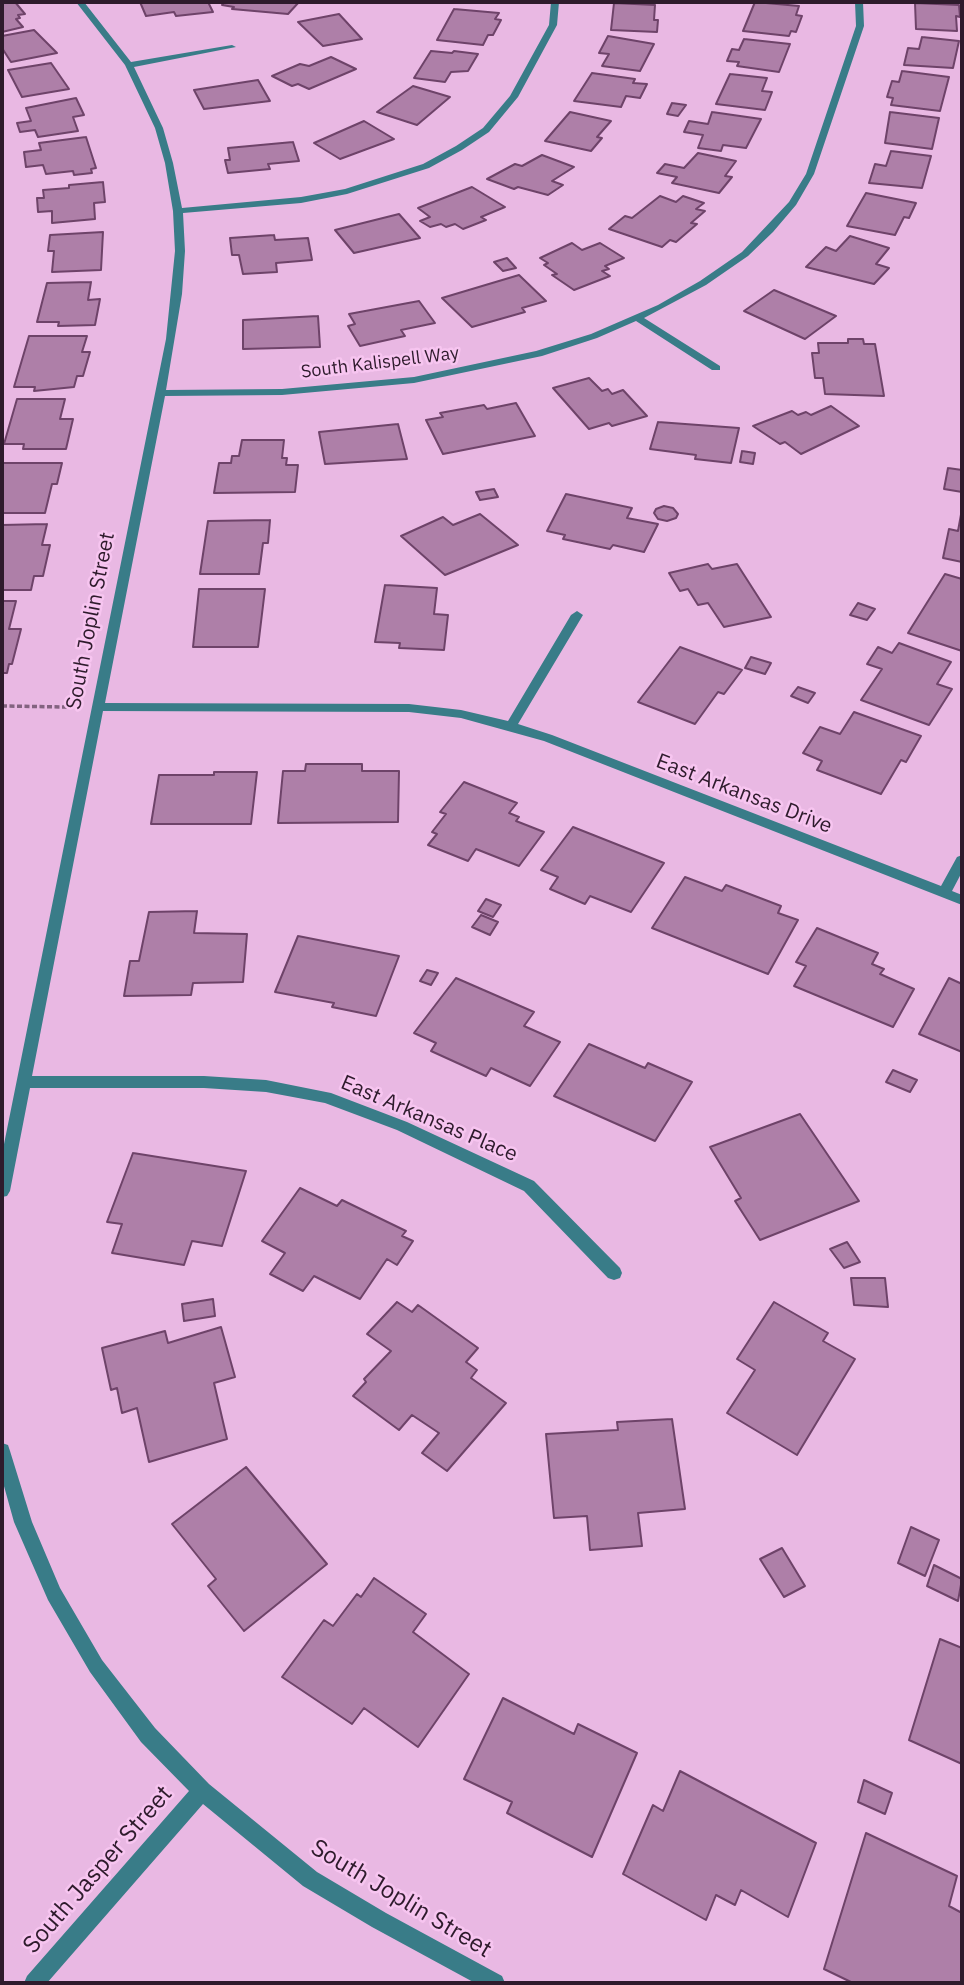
<!DOCTYPE html>
<html>
<head>
<meta charset="utf-8">
<style>
	body { margin:0 }
	#map { position:relative; width:964px; height:1985px; overflow:hidden; background:#e9b8e3; font-family:"IBM Plex Sans",sans-serif }
	canvas { display:block }
	.frame { position:absolute; inset:0; border:4px solid #2e1b2c; pointer-events:none }
</style>
</head>
<body>
<div id="map">
<canvas width="964" height="1985"></canvas>
<div class="frame"></div>
</div>
<script>
const g = document.querySelector('canvas').getContext('2d');
g.lineJoin = 'round';
function paint(path, color) {
  g.fillStyle = color;
  g.fill(path, 'evenodd');
}
function toPath(rows) {
  const path = new Path2D();
  for (const r of rows) {
    path.moveTo(r[0], r[1]);
    for (let i = 2; i < r.length; i += 2) path.lineTo(r[i], r[i + 1]);
  }
  return path;
}
function strokePath(path, color, width, dash) {
  g.strokeStyle = color;
  g.lineWidth = width;
  g.lineCap = dash ? 'butt' : 'round';
  g.setLineDash(dash || []);
  g.stroke(path);
}
function drawText(font, color, halo, rows, align = 'center') {
  g.font = font + ' "IBM Plex Sans",sans-serif';
  g.lineWidth = 5;
  g.setLineDash([]);
  g.textBaseline = 'middle';
  g.strokeStyle = halo;
  g.fillStyle = color;
  for (const [text, x, y, turn = 0] of rows) {
    g.save();
    g.translate(x, y);
    g.rotate((+turn || 0) * Math.PI / 180);
    g.textAlign = isNaN(turn) ? turn : align;
    if (halo) g.strokeText(text, 0, 0);
    g.fillText(text, 0, 0);
    g.restore();
  }
}
const building = toPath([
	[2,2,15,2,25,14,18,15,20,18,16,19,23,27,2,32,2,2],
	[140,2,208,2,213,12,176,16,174,12,146,16,140,2],
	[225,2,299,2,288,14,232,9,234,7,222,5,225,2],
	[755,2,799,6,796,15,802,16,796,32,791,31,789,36,743,31,755,2],
	[614,3,655,5,654,20,658,20,657,32,611,30,614,3],
	[915,3,959,5,960,17,956,16,957,31,916,29,915,3],
	[454,9,499,13,495,19,501,20,493,35,488,35,483,45,437,40,454,9],
	[339,14,362,39,323,46,298,22,339,14],
	[34,30,57,53,11,62,2,48,2,36,34,30],
	[608,36,654,44,640,71,602,66,609,54,599,53,608,36],
	[922,37,959,41,953,68,904,65,908,48,919,49,922,37],
	[744,39,790,44,779,72,737,66,739,62,727,61,732,49,739,50,744,39],
	[431,51,452,53,454,51,478,54,468,71,451,72,445,82,414,78,431,51],
	[331,57,356,69,309,89,298,84,292,86,272,76,300,64,309,66,331,57],
	[51,63,69,89,22,97,8,70,51,63],
	[902,71,949,77,940,111,891,105,893,98,887,97,892,81,899,82,902,71],
	[592,73,635,79,633,83,647,84,640,98,626,96,621,107,574,101,592,73],
	[730,74,767,78,762,91,772,92,765,110,716,104,730,74],
	[258,80,270,101,204,109,194,90,258,80],
	[413,86,450,97,417,125,377,112,413,86],
	[76,98,84,115,73,117,78,131,38,137,35,130,20,132,17,123,31,121,26,108,76,98],
	[672,103,686,105,678,116,667,114,672,103],
	[570,112,611,121,597,137,602,138,591,151,545,141,570,112],
	[712,112,761,119,746,148,723,145,721,151,698,148,703,135,684,132,689,121,708,124,712,112],
	[890,112,939,118,932,149,885,143,890,112],
	[364,121,394,139,340,159,314,143,364,121],
	[86,137,96,168,91,169,92,173,74,175,73,171,46,174,43,165,26,167,24,152,41,150,39,143,86,137],
	[293,142,299,161,268,164,270,169,228,173,225,160,230,160,228,148,293,142],
	[891,151,931,156,922,188,869,183,875,164,886,166,891,151],
	[698,153,736,161,725,176,732,177,719,193,672,183,677,177,657,173,665,164,684,168,698,153],
	[542,155,574,167,552,181,563,185,548,195,518,187,514,189,487,179,515,164,522,166,542,155],
	[103,182,105,202,94,203,95,219,52,223,52,211,38,212,37,198,44,198,43,190,69,188,69,185,103,182],
	[472,187,505,207,481,217,486,220,463,229,455,224,446,227,441,224,430,227,420,221,430,217,418,208,472,187],
	[866,193,916,203,909,218,904,217,895,235,847,226,866,193],
	[660,196,676,202,683,196,704,203,696,209,705,211,691,223,697,224,676,242,670,240,662,247,609,229,625,216,632,218,660,196],
	[399,214,420,238,354,253,335,230,399,214],
	[103,232,101,270,52,272,54,251,48,251,50,235,103,232],
	[274,235,275,240,308,238,312,260,276,263,277,272,243,274,239,255,232,255,230,238,274,235],
	[850,236,889,248,876,264,889,268,874,284,806,267,826,247,836,251,850,236],
	[572,243,582,250,600,243,624,258,605,266,609,269,602,271,610,276,574,290,552,275,557,274,544,265,548,263,540,258,572,243],
	[507,258,516,268,503,271,494,262,507,258],
	[519,275,546,301,522,308,525,312,472,327,442,298,519,275],
	[91,282,88,300,100,299,95,325,58,326,59,322,37,322,47,283,91,282],
	[774,290,836,316,805,339,744,311,774,290],
	[419,301,435,323,401,330,405,336,360,346,348,326,355,324,349,314,419,301],
	[318,316,320,347,243,349,243,320,318,316],
	[29,336,87,336,82,352,90,352,83,376,77,376,74,387,34,391,35,387,14,387,29,336],
	[848,339,863,339,864,344,875,344,884,396,825,394,823,378,815,378,812,353,819,353,818,343,848,343,848,339],
	[589,378,602,391,608,389,612,394,623,390,647,416,612,426,609,423,589,429,553,388,589,378],
	[17,399,65,399,60,419,73,419,66,449,23,449,24,444,4,444,17,399],
	[516,403,535,436,443,454,426,420,443,417,440,413,484,405,487,409,516,403],
	[831,406,859,426,801,454,785,442,780,444,753,426,792,411,798,415,806,412,811,415,831,406],
	[658,422,739,428,731,463,695,459,696,455,650,449,658,422],
	[398,424,407,459,325,464,319,432,398,424],
	[242,440,284,440,282,458,287,458,286,465,298,465,295,492,214,493,219,463,231,463,232,456,239,456,242,440],
	[742,451,755,453,753,464,740,462,742,451],
	[2,463,62,463,57,484,52,484,45,513,2,513,2,463],
	[948,468,962,470,962,492,944,489,948,468],
	[494,489,498,497,480,500,476,492,494,489],
	[566,494,632,508,627,518,658,524,644,552,613,545,610,549,563,539,565,535,547,531,566,494],
	[664,506,673,508,678,514,676,518,667,521,658,519,654,513,656,509,664,506],
	[962,509,962,562,943,558,949,529,958,531,962,509],
	[480,514,518,545,445,575,401,536,443,517,453,525,480,514],
	[270,520,268,543,263,543,259,574,200,574,208,521,270,520],
	[47,524,42,545,50,545,43,576,34,576,31,590,2,590,2,525,47,524],
	[708,564,712,569,737,564,771,617,724,627,708,603,698,605,688,589,680,591,669,573,708,564],
	[945,574,962,579,962,651,908,633,945,574],
	[385,585,437,588,434,614,448,615,444,650,399,648,400,643,375,642,385,585],
	[199,589,265,589,258,647,193,647,199,589],
	[2,601,16,601,9,629,21,629,12,664,9,664,7,673,2,673,2,601],
	[858,603,875,609,867,620,850,615,858,603],
	[899,643,951,662,937,684,952,689,929,725,861,700,882,669,867,664,878,647,892,653,899,643],
	[680,647,742,670,724,694,718,692,695,724,638,702,680,647],
	[751,657,771,663,765,674,745,668,751,657],
	[798,687,815,693,808,703,791,696,798,687],
	[854,712,921,736,906,762,901,760,881,794,817,770,822,761,803,753,820,727,840,734,854,712],
	[306,764,362,764,362,771,399,771,398,822,278,823,283,771,305,771,306,764],
	[214,772,257,772,251,824,151,824,159,775,214,775,214,772],
	[464,782,517,803,509,813,519,817,516,821,544,832,519,866,476,849,468,861,428,845,437,834,432,832,446,814,440,812,464,782],
	[573,827,664,863,631,912,590,896,585,904,550,889,558,877,541,870,573,827],
	[685,877,722,891,726,885,781,906,778,913,798,920,768,974,652,928,685,877],
	[486,899,501,905,493,917,478,911,486,899],
	[197,911,194,933,247,934,243,982,193,983,191,995,124,996,130,961,139,961,149,912,197,911],
	[481,915,498,922,490,935,472,927,481,915],
	[817,928,878,953,872,964,884,969,880,974,914,989,893,1027,794,986,806,966,796,962,817,928],
	[298,936,399,956,376,1016,332,1007,334,1003,275,992,298,936],
	[427,970,438,973,431,985,420,981,427,970],
	[456,978,534,1012,524,1026,560,1042,530,1086,491,1068,486,1076,431,1051,436,1043,414,1033,456,978],
	[949,978,962,984,962,1052,919,1034,949,978],
	[589,1044,645,1068,648,1063,692,1082,655,1141,554,1096,589,1044],
	[893,1070,917,1080,910,1092,886,1082,893,1070],
	[800,1114,859,1201,760,1240,735,1201,741,1198,710,1147,800,1114],
	[133,1153,246,1171,222,1246,192,1241,184,1265,112,1253,122,1224,107,1222,133,1153],
	[300,1188,337,1206,342,1200,406,1231,402,1236,413,1241,397,1265,387,1259,360,1299,314,1276,303,1291,270,1274,285,1253,262,1241,300,1188],
	[847,1242,860,1262,844,1268,830,1249,847,1242],
	[851,1278,885,1278,888,1307,854,1305,851,1278],
	[213,1299,215,1316,184,1321,182,1304,213,1299],
	[397,1302,412,1312,418,1305,478,1348,466,1362,477,1370,471,1378,506,1403,447,1471,422,1453,439,1433,412,1415,399,1430,353,1396,366,1382,364,1379,391,1351,367,1334,397,1302],
	[774,1302,828,1333,823,1341,855,1359,797,1455,727,1413,755,1370,737,1359,774,1302],
	[221,1327,235,1377,214,1383,227,1439,149,1462,137,1408,122,1413,117,1388,111,1390,102,1348,165,1331,168,1343,221,1327],
	[672,1419,685,1509,638,1513,642,1546,590,1550,587,1516,554,1518,546,1434,618,1430,617,1422,672,1419],
	[246,1467,327,1564,244,1631,208,1586,216,1579,172,1524,246,1467],
	[911,1527,939,1540,925,1576,898,1563,911,1527],
	[782,1548,805,1586,784,1597,760,1559,782,1548],
	[934,1565,962,1579,958,1601,927,1586,934,1565],
	[374,1578,426,1614,413,1632,469,1674,418,1747,364,1708,352,1724,282,1677,324,1620,333,1626,357,1594,361,1597,374,1578],
	[940,1639,962,1648,962,1764,909,1740,940,1639],
	[503,1698,574,1734,578,1724,637,1753,592,1857,507,1813,512,1802,464,1779,503,1698],
	[680,1771,816,1843,788,1917,741,1890,735,1905,716,1895,706,1920,623,1874,653,1805,663,1811,680,1771],
	[864,1780,892,1793,885,1814,858,1802,864,1780],
	[866,1833,957,1876,949,1906,962,1913,962,1983,853,1983,824,1969,866,1833]
]);
paint(building, '#ae7fa8');
strokePath(building, '#6e4369', 2);
strokePath(toPath([
	[2,706,67,707]
]), '#836380', 3.5, [5, 2.5]);
paint(toPath([
	[76,2,84,2,131,62,232,45,236,47,134,67,163,128,173,163,182,208,301,197,345,189,423,164,456,146,483,128,510,96,549,25,551,2,559,2,557,25,518,97,489,132,462,150,429,168,347,194,301,203,183,213,185,251,182,294,166,390,282,389,414,377,536,351,591,334,658,305,700,281,742,252,789,202,806,174,856,26,855,2,863,2,864,26,814,174,796,205,773,232,748,256,706,285,644,318,720,366,720,370,712,370,636,321,597,338,542,356,414,383,282,395,165,396,105,703,409,704,461,710,508,721,571,615,577,611,583,615,518,724,552,735,941,886,957,857,962,855,962,872,952,891,962,895,962,905,544,741,461,718,409,712,103,711,32,1076,204,1076,266,1080,331,1093,407,1122,534,1181,620,1268,622,1273,620,1278,614,1280,608,1278,524,1191,397,1130,325,1103,266,1092,204,1088,30,1088,10,1191,7,1196,2,1197,2,1154,166,339,175,251,173,211,165,163,155,128,125,65,76,2],
	[2,1443,8,1445,10,1451,32,1522,60,1588,102,1660,155,1728,209,1784,317,1872,386,1913,502,1976,505,1983,475,1983,372,1927,303,1886,203,1804,47,1983,24,1983,27,1976,189,1791,141,1742,90,1672,48,1600,14,1522,2,1479,2,1443]
]), '#397c88');
drawText('18px', '#2e1b2c', '#f7c5f0', [
	["South Kalispell Way",380,363,-7]
]);
drawText('21px', '#2e1b2c', '#f7c5f0', [
	["South Joplin Street",91,621,-79],
	["East Arkansas Drive",744,794,21],
	["East Arkansas Place",429,1119,23]
]);
drawText('24px', '#2e1b2c', '#f7c5f0', [
	["South Jasper Street",98,1870,-49],
	["South Joplin Street",401,1899,31]
]);
</script>
</body>
</html>
